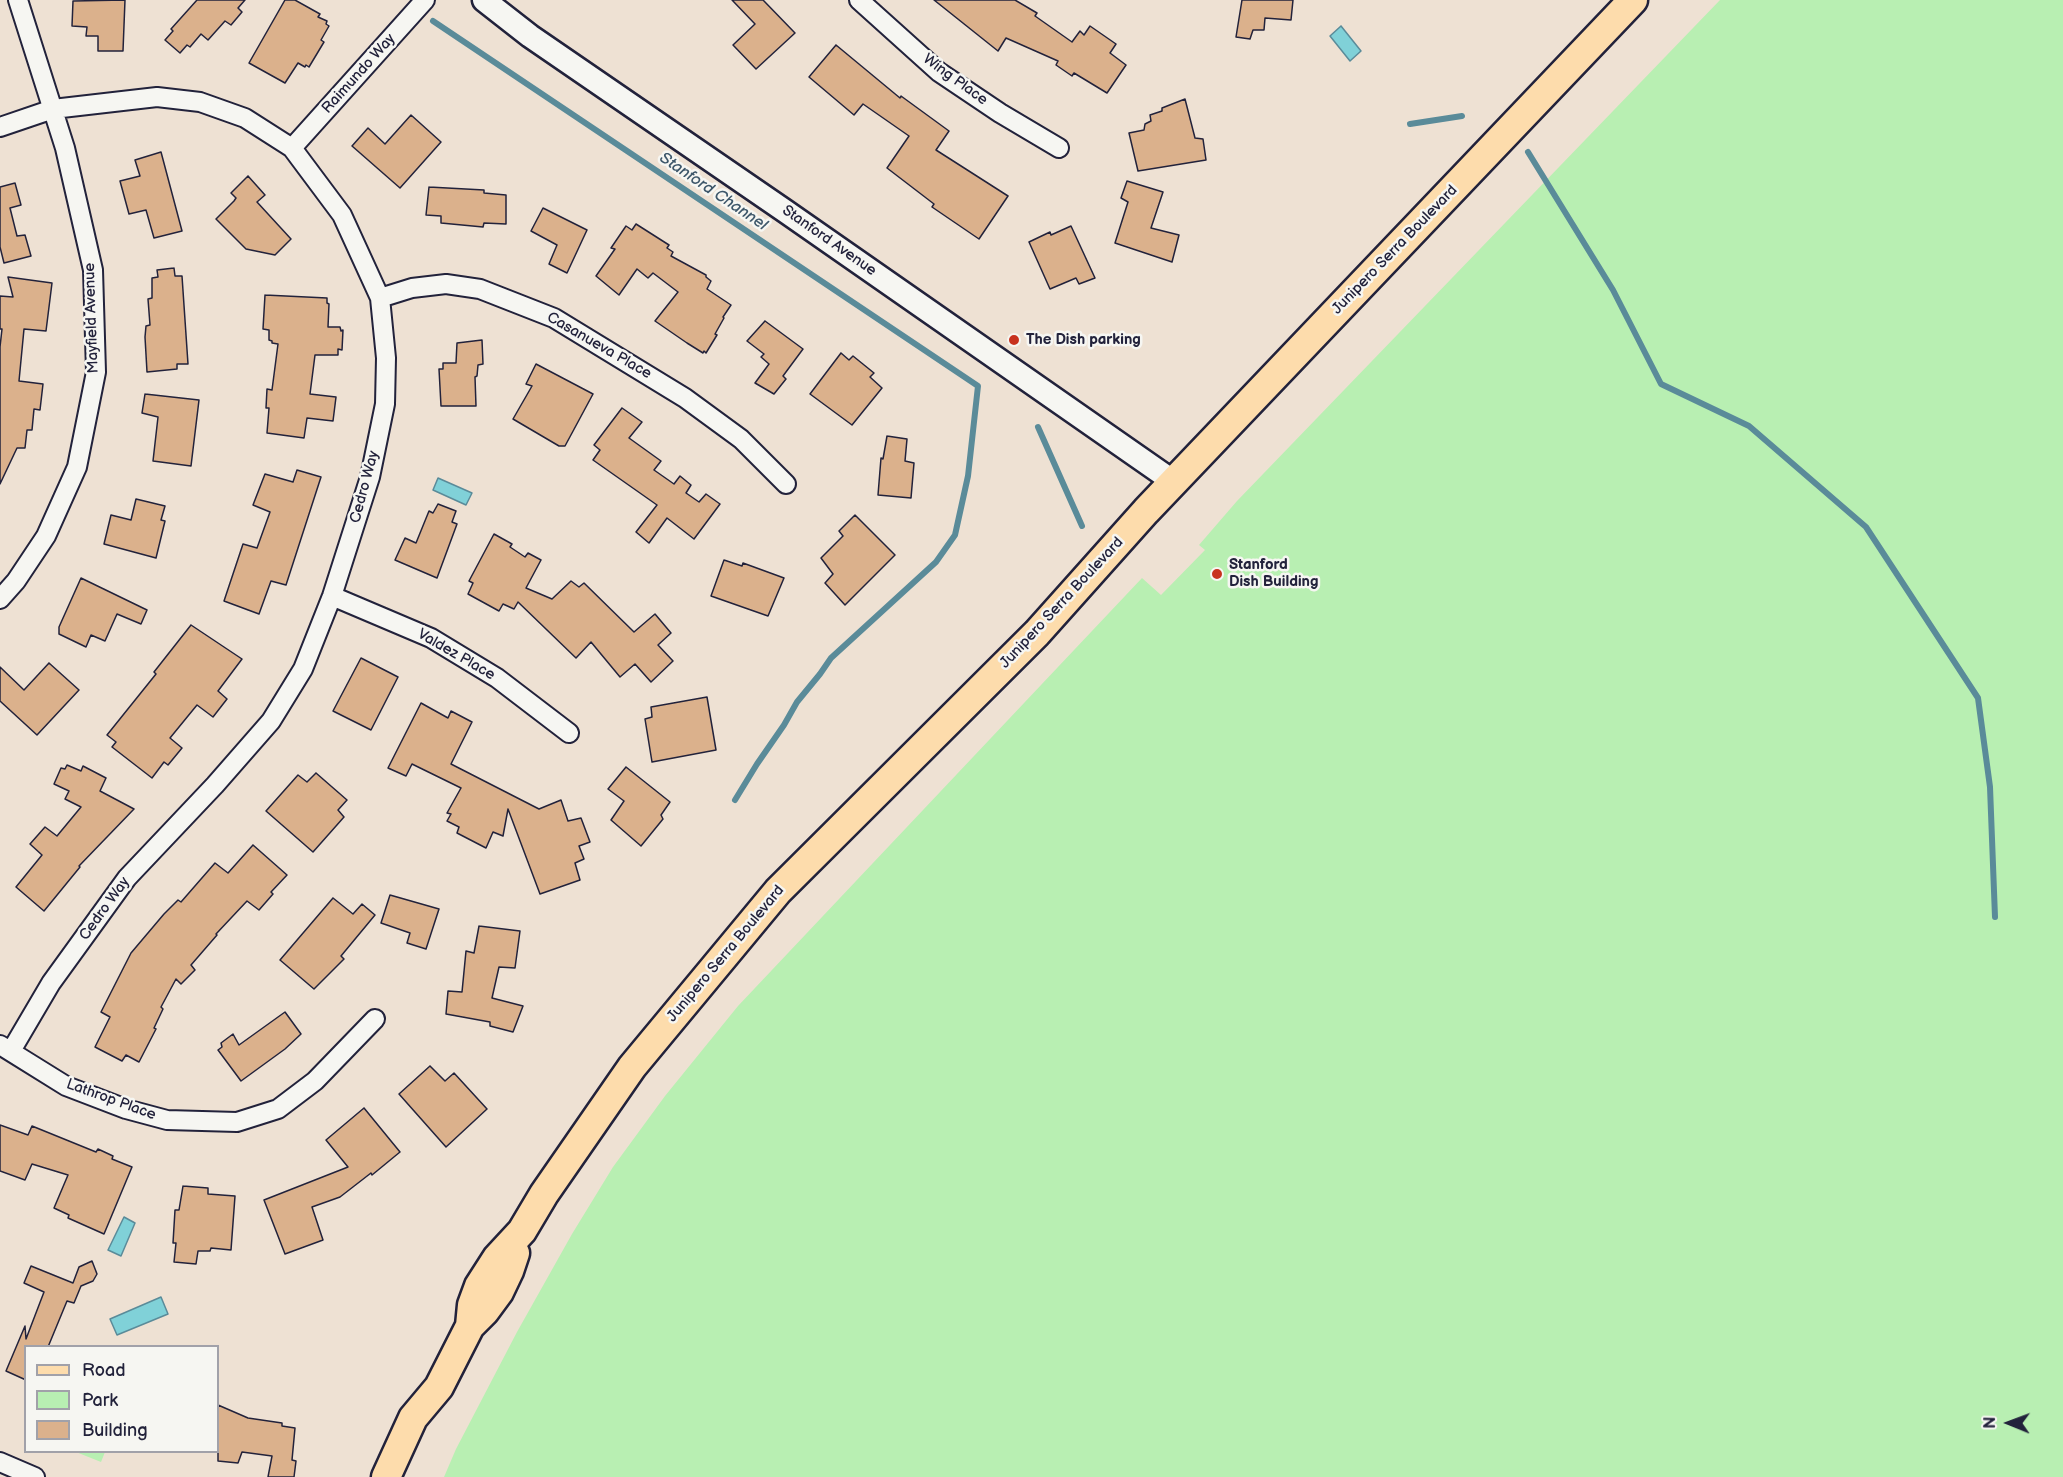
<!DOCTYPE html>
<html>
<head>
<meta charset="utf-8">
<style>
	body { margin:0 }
	#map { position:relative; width:2063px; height:1477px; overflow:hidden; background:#eee1d3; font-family:"Balsamiq Sans",sans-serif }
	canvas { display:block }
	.legend { position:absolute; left:24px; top:1345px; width:195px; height:108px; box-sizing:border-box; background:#f6f6f2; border:2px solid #a1a1a9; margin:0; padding:8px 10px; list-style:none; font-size:18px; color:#22223b }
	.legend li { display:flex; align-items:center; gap:12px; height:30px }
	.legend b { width:30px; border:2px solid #a1a1a9 }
	.north { position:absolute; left:1979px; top:1393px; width:60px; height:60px; -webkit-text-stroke:4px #f6f6f2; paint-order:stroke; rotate:271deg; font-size:16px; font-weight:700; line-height:24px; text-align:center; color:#22223b }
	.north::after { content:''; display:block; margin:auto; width:21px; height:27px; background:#22223b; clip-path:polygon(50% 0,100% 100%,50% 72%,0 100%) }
</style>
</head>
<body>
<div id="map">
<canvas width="2063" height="1477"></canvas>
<ul class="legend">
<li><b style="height:8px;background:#fddcac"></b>Road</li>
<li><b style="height:16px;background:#b8efb2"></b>Park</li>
<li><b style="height:16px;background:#dbb18c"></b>Building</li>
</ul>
<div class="north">N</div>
</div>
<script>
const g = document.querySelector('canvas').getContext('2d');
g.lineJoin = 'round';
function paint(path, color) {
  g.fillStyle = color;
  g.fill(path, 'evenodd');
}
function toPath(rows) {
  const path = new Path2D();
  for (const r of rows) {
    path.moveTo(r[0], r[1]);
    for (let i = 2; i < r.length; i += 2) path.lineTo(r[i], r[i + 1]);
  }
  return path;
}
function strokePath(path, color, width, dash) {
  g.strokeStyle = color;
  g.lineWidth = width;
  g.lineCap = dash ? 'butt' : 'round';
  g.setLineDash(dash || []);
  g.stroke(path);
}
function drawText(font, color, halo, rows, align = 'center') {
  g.font = font + ' "Balsamiq Sans",sans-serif';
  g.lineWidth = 5;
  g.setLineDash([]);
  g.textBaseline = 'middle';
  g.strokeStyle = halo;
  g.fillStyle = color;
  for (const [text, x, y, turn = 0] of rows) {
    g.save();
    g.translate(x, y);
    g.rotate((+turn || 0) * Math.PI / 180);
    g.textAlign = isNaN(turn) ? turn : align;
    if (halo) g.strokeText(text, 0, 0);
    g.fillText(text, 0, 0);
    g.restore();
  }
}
paint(toPath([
	[1720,0,2063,0,2063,1477,444,1477,456,1449,517,1332,572,1234,613,1167,665,1096,738,1006,1142,578,1161,595,1205,550,1199,545,1237,501],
	[76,1452,105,1452,101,1462]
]), '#b8efb2');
const water = toPath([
	[1341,26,1361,51,1350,61,1330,36,1341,26],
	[438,478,472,493,466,505,433,490,438,478],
	[124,1217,135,1223,121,1256,108,1250,124,1217],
	[161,1297,168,1314,117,1335,110,1319,161,1297]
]);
paint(water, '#80d1d8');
strokePath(water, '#5a8b99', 1.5);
strokePath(toPath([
	[433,21,978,386,968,476,955,535,936,562,831,658,820,674,797,702,784,725,757,764,735,800],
	[1410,124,1462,116],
	[1528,152,1613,290,1661,384,1749,426,1866,527,1978,698,1990,787,1995,917],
	[1038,427,1082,526]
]), '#5a8b99', 6);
const building = toPath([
	[125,0,123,51,98,51,98,36,86,36,87,27,72,26,73,1,125,0],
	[197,0,245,0,238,8,242,12,231,25,225,21,208,40,201,34,190,47,187,45,180,53,165,40,173,31,171,29,197,0],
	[285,0,295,0,320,14,318,17,327,21,326,24,329,26,321,40,324,42,309,67,306,65,305,67,298,63,285,83,249,63,285,0],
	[732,0,763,0,795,33,756,69,733,45,755,24,732,0],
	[934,0,1015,0,1037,13,1035,16,1072,42,1080,31,1084,35,1090,26,1116,44,1110,53,1126,65,1107,93,1074,73,1072,76,1056,65,1058,61,1006,38,998,51,934,0],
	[1242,0,1293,0,1291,20,1265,18,1264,30,1253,30,1250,39,1236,37,1242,0],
	[836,45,900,98,901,96,949,131,936,150,1008,196,979,239,932,207,934,204,887,168,909,136,863,104,854,115,809,77,836,45],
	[1185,99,1195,138,1203,139,1206,160,1138,171,1129,133,1144,130,1145,124,1151,121,1150,115,1162,111,1162,108,1185,99],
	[411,115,441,142,400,188,352,146,368,128,385,144,411,115],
	[161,152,182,231,154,238,146,210,129,214,120,181,140,176,135,160,161,152],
	[248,176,265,195,257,202,291,239,275,255,246,249,216,219,234,201,236,198,231,193,248,176],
	[1127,181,1163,192,1151,228,1179,235,1172,262,1115,243,1128,202,1121,198,1127,181],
	[15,183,21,205,10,208,17,236,25,235,31,256,4,263,0,247,0,187,15,183],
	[429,187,484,190,484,193,506,195,506,224,484,223,483,227,441,223,441,216,426,215,429,187],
	[543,208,587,230,567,273,549,264,557,245,531,231,543,208],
	[636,224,669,245,667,248,673,252,671,256,706,275,706,277,711,281,707,289,731,305,723,317,724,318,715,334,717,335,706,353,704,351,703,353,687,343,655,321,678,292,653,273,648,278,637,269,619,295,596,276,615,249,611,248,626,226,632,230,636,224],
	[1071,226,1095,278,1079,284,1076,278,1050,289,1029,242,1050,232,1051,235,1071,226],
	[174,268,175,276,182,276,188,364,177,364,177,369,147,372,145,337,146,326,150,325,148,299,152,298,152,278,158,277,157,270,174,268],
	[8,277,52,283,46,331,24,329,19,381,43,384,40,410,34,409,32,430,27,430,25,448,17,448,0,484,0,347,2,329,0,329,0,296,13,297,8,277],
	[265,295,327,298,327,303,329,304,328,327,340,327,341,331,343,330,342,350,338,349,338,355,315,355,310,394,336,397,333,421,307,418,304,438,267,433,269,408,266,408,267,389,272,390,278,344,272,343,272,341,269,340,269,330,263,329,265,295],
	[765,321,803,349,783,376,786,379,774,394,755,383,769,364,761,357,764,354,747,341,765,321],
	[482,340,483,364,478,365,477,376,475,377,476,406,441,406,439,369,443,369,443,363,456,363,457,343,482,340],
	[841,353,849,360,853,356,874,373,870,377,882,388,852,425,810,394,841,353],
	[536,364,593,394,565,446,559,446,513,419,532,386,526,384,536,364],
	[145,394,199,400,191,466,153,461,158,417,142,413,145,394],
	[622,408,642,422,629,438,661,461,654,470,674,484,680,476,691,485,686,493,699,502,706,494,720,504,694,539,667,518,649,543,636,532,657,505,593,460,600,450,594,445,622,408],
	[887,436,907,439,905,461,914,463,911,498,878,495,881,458,883,459,887,436],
	[297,470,321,477,286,585,271,581,259,614,224,601,243,544,257,548,270,512,253,505,265,474,293,482,297,470],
	[136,499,165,506,161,520,165,521,156,558,104,544,111,515,131,520,136,499],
	[438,504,456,511,452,522,457,524,437,578,395,560,405,538,416,543,429,511,433,513,438,504],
	[855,515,895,555,845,605,825,583,833,574,821,558,843,536,839,531,855,515],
	[494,534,512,544,510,547,525,557,528,553,541,560,526,588,552,599,571,581,579,587,584,583,634,632,655,614,671,633,658,645,673,661,651,682,635,664,620,677,591,642,576,658,518,602,514,609,503,604,499,611,468,594,473,583,469,581,494,534],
	[724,560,742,566,743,563,784,578,768,616,711,596,724,560],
	[81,578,147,610,141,624,117,614,105,641,91,635,86,647,59,634,59,627,81,578],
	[191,625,242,659,218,691,227,699,213,717,197,705,170,738,182,748,168,765,164,762,152,778,112,747,116,742,107,735,156,674,154,672,191,625],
	[361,658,398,677,371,730,333,711,361,658],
	[49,663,79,690,37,735,0,701,0,667,24,690,49,663],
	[707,697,716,750,652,762,645,719,652,717,651,707,707,697],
	[421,703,448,718,451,711,472,722,451,764,539,809,561,800,568,821,581,818,590,842,579,846,584,859,575,863,580,880,540,894,508,809,503,836,493,832,486,848,457,833,459,827,447,821,451,814,447,813,461,788,412,764,406,776,388,768,421,703],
	[67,765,81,771,83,766,106,778,100,791,134,809,79,866,80,867,44,911,16,887,42,855,30,844,45,827,57,836,81,807,65,799,69,791,54,784,61,768,65,769,67,765],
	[626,767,670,802,661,815,663,819,641,846,611,820,624,801,608,789,626,767],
	[316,773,347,800,338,810,344,817,313,852,266,811,298,775,307,782,316,773],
	[253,845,287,875,271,892,273,894,259,910,247,901,216,934,217,935,191,965,195,970,181,984,176,979,161,1007,163,1009,154,1028,156,1029,139,1062,126,1055,122,1061,95,1047,110,1017,101,1012,131,953,164,914,178,900,181,902,215,863,228,873,253,845],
	[390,895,439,909,426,949,407,943,410,933,381,923,390,895],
	[333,898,353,914,362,904,375,915,341,956,344,959,314,989,280,960,333,898],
	[479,926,520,931,515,968,499,967,492,998,523,1006,513,1032,490,1026,490,1022,446,1014,448,991,462,992,466,951,474,953,479,926],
	[285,1012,301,1034,285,1049,241,1081,218,1050,222,1047,221,1043,233,1034,239,1045,285,1012],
	[430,1066,445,1081,454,1073,487,1109,446,1147,399,1094,430,1066],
	[364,1108,400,1152,372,1175,371,1173,340,1197,312,1207,323,1240,285,1254,264,1200,348,1167,326,1140,364,1108],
	[0,1125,28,1135,32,1126,96,1152,98,1149,113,1156,112,1159,132,1167,104,1234,68,1218,69,1215,54,1208,68,1175,32,1164,25,1180,0,1171,0,1125],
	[183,1186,208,1188,208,1194,235,1196,231,1250,211,1248,210,1251,198,1251,196,1264,174,1262,176,1243,173,1243,175,1210,179,1210,183,1186],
	[92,1261,97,1274,93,1281,81,1286,74,1303,67,1301,48,1347,26,1347,26,1380,6,1371,25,1326,26,1339,44,1292,24,1283,31,1266,73,1283,79,1267,92,1261],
	[218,1405,248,1418,282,1423,282,1426,295,1428,292,1460,296,1461,294,1477,268,1477,272,1456,242,1452,238,1463,218,1461,218,1405]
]);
paint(building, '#dbb18c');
strokePath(building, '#22223b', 1.5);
const minor = toPath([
	[859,0,939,72,1000,113,1059,148],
	[0,127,53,109,157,97,200,102,245,118,292,148,342,215,380,298,386,358,385,404,370,477,332,596,303,669,271,721,215,785,127,878,51,983,11,1051],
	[292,148,425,0],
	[380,298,412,288,446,284,480,289,554,318,685,398,741,439,786,484],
	[332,596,431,638,497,678,569,733],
	[0,599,16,581,46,536,77,467,96,372,93,270,65,148,18,0],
	[0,1045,66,1086,126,1109,167,1120,237,1122,278,1109,315,1081,375,1019],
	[0,1462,35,1477]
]);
const tertiary = toPath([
	[484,0,530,36,785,211,1174,482]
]);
const primary = toPath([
	[470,1326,472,1305,479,1286,497,1258,522,1231,544,1194,632,1067,778,891,1037,633,1146,511,1633,0],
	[386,1477,413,1418,439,1387,470,1326,485,1311,499,1292,509,1271,515,1253]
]);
strokePath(minor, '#22223b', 22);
strokePath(tertiary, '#22223b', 27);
strokePath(primary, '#22223b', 33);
strokePath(minor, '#f6f6f2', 18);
strokePath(tertiary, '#f6f6f2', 22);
strokePath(primary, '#fddcac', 28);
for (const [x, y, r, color] of [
	[1014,340,6,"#c8321e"],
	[1217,574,6,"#c8321e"]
]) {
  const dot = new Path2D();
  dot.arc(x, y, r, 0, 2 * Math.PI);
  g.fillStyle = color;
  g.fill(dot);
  strokePath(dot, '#f6f6f2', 2);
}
drawText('15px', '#22223b', '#f6f6f2', [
	["Raimundo Way",359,74,-48],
	["Wing Place",955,80,36],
	["Stanford Avenue",829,241,35],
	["Junipero Serra Boulevard",1395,250,-46],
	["Mayfield Avenue",92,318,-92],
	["Casanueva Place",599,346,30],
	["Cedro Way",365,487,-75],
	["Junipero Serra Boulevard",1062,603,-47],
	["Valdez Place",456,655,30],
	["Cedro Way",105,909,-54],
	["Junipero Serra Boulevard",726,954,-50],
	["Lathrop Place",111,1100,20]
]);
drawText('bold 15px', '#22223b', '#f6f6f2', [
	["The Dish parking",1026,340],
	["Stanford",1229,565],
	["Dish Building",1229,582]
], 'left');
drawText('italic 16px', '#3e576a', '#f6f6f2', [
	["Stanford Channel",713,192,34]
]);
</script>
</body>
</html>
